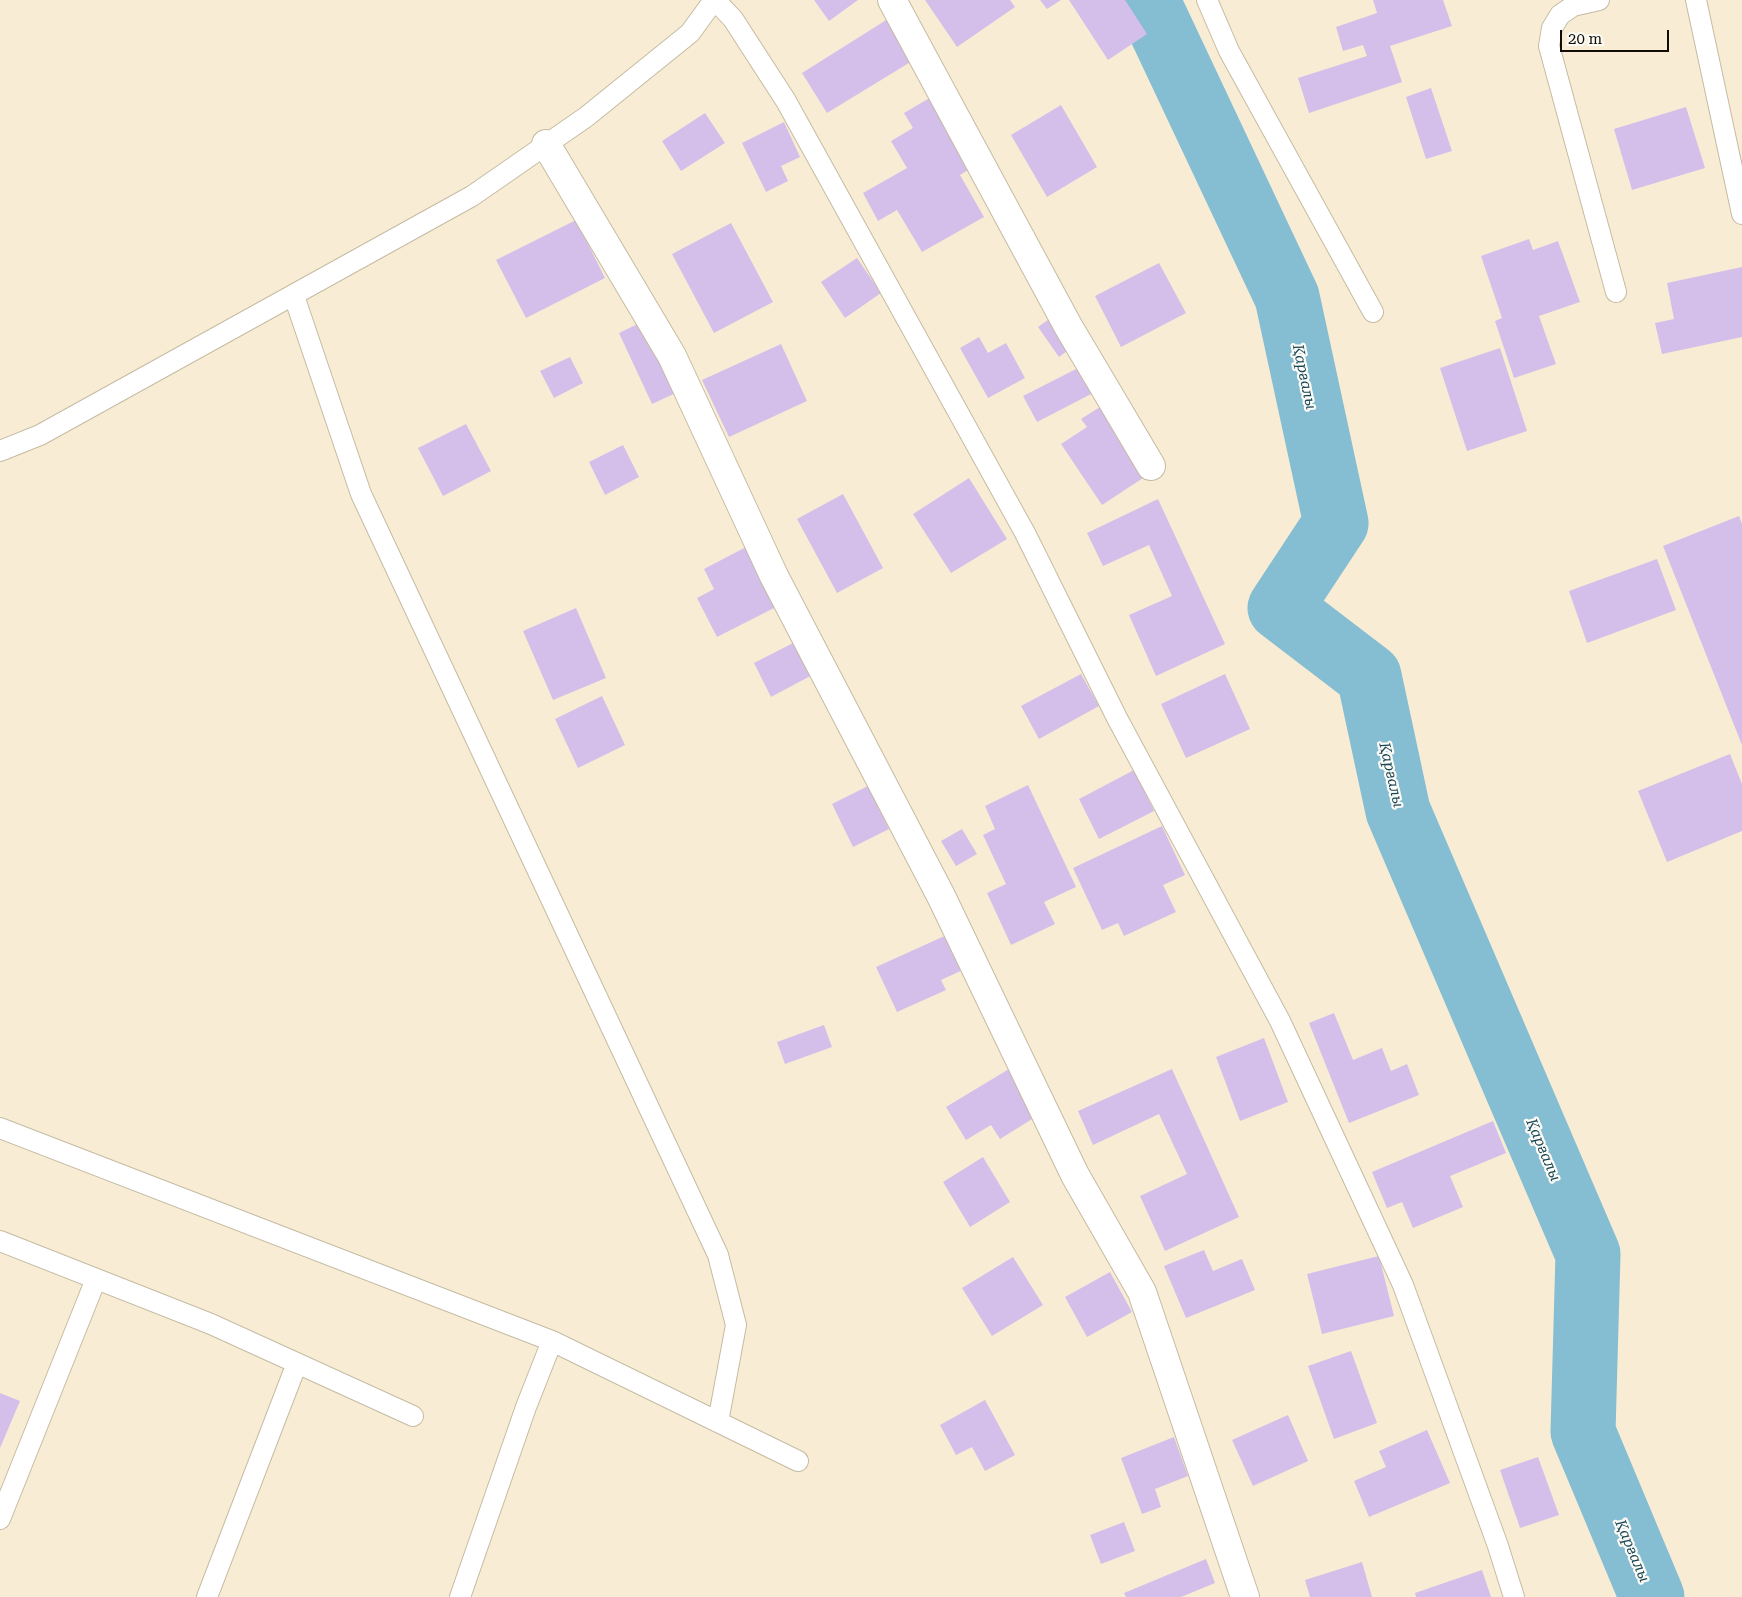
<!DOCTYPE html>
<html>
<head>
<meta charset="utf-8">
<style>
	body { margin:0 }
	#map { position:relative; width:1742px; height:1597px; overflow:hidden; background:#f8edd4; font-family:"Roboto Serif",serif }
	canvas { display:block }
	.scale { position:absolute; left:1560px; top:30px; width:109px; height:22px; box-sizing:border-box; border:2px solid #110d06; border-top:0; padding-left:6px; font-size:15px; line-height:18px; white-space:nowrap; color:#110d06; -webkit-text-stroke:4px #fdfbf6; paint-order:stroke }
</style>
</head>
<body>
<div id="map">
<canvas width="1742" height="1597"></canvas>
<div class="scale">20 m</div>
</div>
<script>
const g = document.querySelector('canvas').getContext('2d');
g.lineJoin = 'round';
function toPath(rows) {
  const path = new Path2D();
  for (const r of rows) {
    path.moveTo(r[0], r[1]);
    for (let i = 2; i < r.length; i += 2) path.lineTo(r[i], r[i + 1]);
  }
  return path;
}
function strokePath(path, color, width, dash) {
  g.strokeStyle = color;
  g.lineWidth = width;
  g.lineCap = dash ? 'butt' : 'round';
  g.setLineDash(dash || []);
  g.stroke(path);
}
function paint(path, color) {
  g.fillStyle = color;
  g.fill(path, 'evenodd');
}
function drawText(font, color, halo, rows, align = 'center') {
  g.font = font + ' "Roboto Serif",serif';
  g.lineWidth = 4.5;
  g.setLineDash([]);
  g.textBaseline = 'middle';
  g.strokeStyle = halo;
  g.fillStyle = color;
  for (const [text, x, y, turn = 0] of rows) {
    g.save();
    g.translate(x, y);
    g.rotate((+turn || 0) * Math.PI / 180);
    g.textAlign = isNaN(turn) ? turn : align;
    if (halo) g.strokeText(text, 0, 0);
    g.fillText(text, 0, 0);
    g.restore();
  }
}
strokePath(toPath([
	[1147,0,1287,297,1336,523,1280,608,1369,676,1398,811,1588,1254,1583,1432,1652,1597]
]), '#85bdd3', 65);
paint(toPath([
	[814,0,858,0,829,21],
	[925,0,1010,0,1015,7,957,47],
	[1040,0,1061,0,1047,9],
	[1069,0,1125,0,1147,34,1108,60],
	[1373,0,1443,0,1452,26,1390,46,1402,82,1309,113,1298,78,1367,56,1363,45,1343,51,1336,27,1377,13],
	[891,17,917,58,827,113,802,73],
	[1431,88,1452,151,1426,159,1406,97],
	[933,96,973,167,960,175,984,217,922,252,897,210,878,221,863,193,907,168,891,141,913,128,904,113],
	[1061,105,1097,167,1047,197,1011,135],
	[1686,107,1705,168,1632,190,1614,129],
	[705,113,725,143,681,171,662,141],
	[784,122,800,157,781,166,788,181,766,192,742,143],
	[576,220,605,278,526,318,496,260],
	[731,223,773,302,714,333,672,254],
	[1529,239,1533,250,1558,241,1580,302,1539,316,1556,364,1514,378,1495,321,1502,318,1481,256],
	[857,258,881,293,845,318,821,282],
	[1159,263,1186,313,1121,347,1095,296],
	[1742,267,1742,337,1662,354,1655,323,1674,319,1667,283],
	[1055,315,1075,345,1059,357,1038,327],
	[644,321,678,392,652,404,619,333],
	[979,337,988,353,1006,343,1025,378,988,398,960,348],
	[781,344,807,401,729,437,702,380],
	[1500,348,1527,431,1467,451,1440,368],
	[570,357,583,383,554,398,540,371],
	[1080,367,1093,393,1037,422,1023,396],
	[1100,407,1146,476,1102,505,1061,444,1087,427,1081,419],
	[466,424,491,471,443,496,418,448],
	[623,445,639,477,605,495,589,462],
	[969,478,1007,539,951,573,913,514],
	[843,494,883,568,837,593,797,519],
	[1158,499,1225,644,1156,676,1129,615,1172,596,1149,545,1103,566,1087,533],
	[1739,516,1742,524,1742,745,1663,546],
	[746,547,776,607,717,637,697,598,714,589,704,569],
	[1657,559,1676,610,1587,643,1569,591],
	[576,608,606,678,553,700,523,631],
	[799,640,816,673,771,697,754,663],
	[1081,674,1099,706,1039,739,1021,706],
	[1225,674,1250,729,1186,758,1161,704],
	[602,696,625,745,578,768,555,719],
	[1730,754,1742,784,1742,831,1667,862,1638,791],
	[1134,770,1154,811,1099,839,1079,799],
	[1028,785,1076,887,1044,902,1055,924,1011,945,987,893,1006,884,983,835,995,829,985,806],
	[868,786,889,829,853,847,832,804],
	[1162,826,1185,875,1163,885,1176,912,1124,936,1118,923,1102,930,1073,868],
	[962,829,977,854,956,866,941,841],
	[949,934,965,969,941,980,946,990,897,1012,876,967],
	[1334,1013,1353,1060,1382,1048,1391,1071,1407,1064,1419,1095,1349,1123,1309,1023],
	[824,1025,832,1047,785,1064,777,1042],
	[1264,1038,1288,1102,1240,1121,1216,1057],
	[1009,1069,1037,1116,1000,1139,991,1125,966,1140,946,1107],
	[1172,1069,1239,1217,1165,1251,1140,1196,1187,1174,1159,1114,1093,1145,1078,1111],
	[1493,1121,1506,1153,1450,1176,1463,1207,1413,1228,1402,1202,1387,1208,1372,1172],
	[983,1157,1010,1202,970,1227,943,1182],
	[1204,1250,1213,1271,1242,1259,1255,1290,1186,1318,1164,1266],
	[1379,1256,1394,1316,1322,1334,1307,1274],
	[1013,1257,1043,1305,992,1336,962,1288],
	[1110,1272,1132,1312,1087,1337,1065,1297],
	[1351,1351,1377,1423,1334,1439,1308,1366],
	[0,1393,20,1401,0,1448],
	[985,1400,1015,1455,985,1471,972,1447,956,1455,940,1425],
	[1288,1415,1308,1461,1253,1486,1232,1440],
	[1427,1430,1450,1483,1369,1517,1354,1481,1386,1467,1379,1451],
	[1174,1437,1188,1476,1155,1489,1161,1507,1142,1514,1121,1458],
	[1538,1457,1559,1515,1520,1528,1500,1470],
	[1124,1522,1135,1551,1101,1564,1090,1535],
	[1206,1559,1215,1583,1181,1597,1126,1597,1124,1593],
	[1362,1562,1372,1597,1310,1597,1305,1580],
	[1482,1570,1491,1597,1416,1597,1415,1593]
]), '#d4beea');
const lane = toPath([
	[715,0,733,19,786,101,1025,533,1117,718,1280,1021,1403,1285,1498,1546,1514,1597],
	[1207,0,1229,51,1373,312],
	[1599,0,1573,6,1560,15,1552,28,1549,46,1616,292],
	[1696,0,1742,214],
	[294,296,361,494,718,1255,736,1325,718,1422],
	[0,451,40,435,472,196,586,117,690,33,714,0],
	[0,1128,552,1341,798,1461],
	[0,1241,211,1324,413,1416],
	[0,1519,96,1279],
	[207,1597,297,1363],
	[460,1597,526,1407,552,1341]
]);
const street = toPath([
	[892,0,1068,326,1151,466],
	[546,144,672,356,774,576,941,896,1075,1175,1142,1292,1245,1597]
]);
strokePath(lane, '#c5bba3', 22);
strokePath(street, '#c5bba3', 30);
strokePath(lane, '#fff', 20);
strokePath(street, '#fff', 28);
drawText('italic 15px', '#164556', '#fdfbf6', [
	["Қарғалы",1304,377,78],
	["Қарғалы",1391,775,77],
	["Қарғалы",1543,1150,67],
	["Қарғалы",1632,1551,67]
]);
</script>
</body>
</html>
